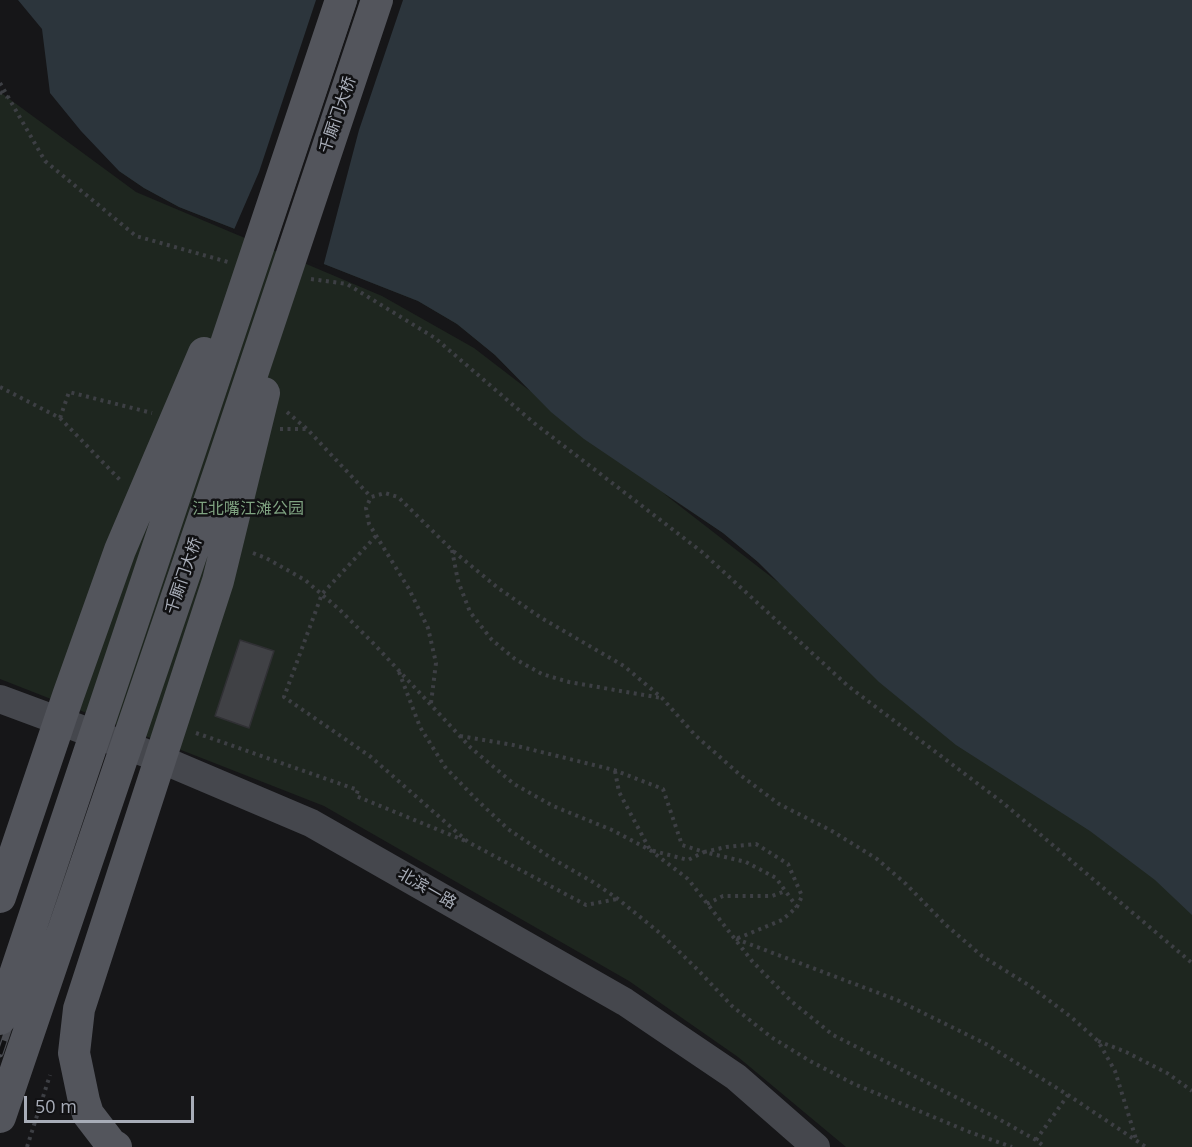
<!DOCTYPE html>
<html>
<head>
<meta charset="utf-8">
<style>
	body { margin:0 }
	#map { position:relative; width:1192px; height:1147px; overflow:hidden; background:#161618; font-family:"Open Sans",sans-serif }
	canvas { display:block }
	.scale { position:absolute; left:24px; top:1096px; width:170px; height:27px; box-sizing:border-box; border:3px solid #a8adb8; border-top:0; padding-left:8px; font-size:18px; line-height:21px; white-space:nowrap; color:#a8adb8; -webkit-text-stroke:4px #111113; paint-order:stroke }
</style>
</head>
<body>
<div id="map">
<canvas width="1192" height="1147"></canvas>
<div class="scale">50 m</div>
</div>
<script>
const g = document.querySelector('canvas').getContext('2d');
g.lineJoin = 'round';
function paint(path, color) {
  g.fillStyle = color;
  g.fill(path, 'evenodd');
}
function toPath(rows) {
  const path = new Path2D();
  for (const r of rows) {
    path.moveTo(r[0], r[1]);
    for (let i = 2; i < r.length; i += 2) path.lineTo(r[i], r[i + 1]);
  }
  return path;
}
function strokePath(path, color, width, dash) {
  g.strokeStyle = color;
  g.lineWidth = width;
  g.lineCap = dash ? 'butt' : 'round';
  g.setLineDash(dash || []);
  g.stroke(path);
}
function drawText(font, color, halo, rows, align = 'center') {
  g.font = font + ' "Open Sans","Noto Sans SC",sans-serif';
  g.lineWidth = 5;
  g.setLineDash([]);
  g.textBaseline = 'middle';
  g.strokeStyle = halo;
  g.fillStyle = color;
  for (const [text, x, y, turn = 0] of rows) {
    g.save();
    g.translate(x, y);
    g.rotate((+turn || 0) * Math.PI / 180);
    g.textAlign = isNaN(turn) ? turn : align;
    if (halo) g.strokeText(text, 0, 0);
    g.fillText(text, 0, 0);
    g.restore();
  }
}
paint(toPath([
	[1142,0,1192,0,1192,1147,846,1147,738,1057,629,981,324,806,0,679,0,92,136,192,382,296,474,348,530,391,495,355,457,324,418,301,179,207,144,188,119,171],
	[663,493,723,533,758,562,779,583]
]), '#1e261f');
paint(toPath([
	[18,0,1192,0,1192,915,1155,880,1090,831,956,745,879,682,758,562,723,533,584,439,551,412,495,355,457,324,418,301,179,207,144,188,119,171,81,131,50,93,42,29]
]), '#2c353c');
paint(toPath([
	[316,0,403,0,359,130,323,267,233,232,259,172]
]), '#161618');
const building = toPath([
	[240,640,274,651,249,728,215,716,240,640]
]);
paint(building, '#404145');
strokePath(building, '#303034', 1.5);
strokePath(toPath([
	[0,83,45,161,136,236,228,262],
	[0,92,7,97],
	[311,279,347,284,435,338,534,423,702,552,848,686,1002,802,1192,963],
	[0,387,60,418,121,481],
	[287,412,307,429,371,497],
	[60,418,69,392,152,413],
	[280,429,307,429],
	[376,536,322,594,284,697,371,757,468,842,586,905,617,899],
	[452,550,458,581,470,612,492,640,515,659,542,674,569,682,661,698],
	[253,553,266,558,305,580,340,610,375,645,471,748,514,784,553,806,612,830,650,850,688,879,752,961,791,1001,833,1035,997,1118,1036,1140,1045,1147],
	[399,672,420,727,445,767,476,799,508,829,551,858,593,882,618,899,661,934,698,970,732,1006,771,1037,810,1061,854,1084,972,1133,1012,1147],
	[431,703,436,663,428,628,409,589,369,524,366,508,371,497,385,493,398,497,452,550,498,588,543,619,624,666,662,698,695,735,739,774,779,804,832,831,877,859,906,884,946,925,982,956,1030,986,1071,1017,1098,1041,1115,1071,1136,1139],
	[196,733,358,790,356,796,468,842],
	[460,736,513,745,614,770,663,789,682,845,704,852,726,847,756,844,788,864,802,896,797,907,782,920,736,939],
	[615,771,619,792,650,850,688,860,704,852,746,862,776,878,797,907],
	[707,904,723,896,772,896,785,891],
	[736,939,897,1000,986,1044,1068,1095,1146,1147],
	[1098,1041,1126,1052,1167,1073,1192,1091],
	[1036,1140,1068,1095],
	[27,1147,50,1075]
]), '#3d3f44', 4, [3, 4.5]);
strokePath(toPath([
	[0,699,151,755,311,823,625,1002,736,1077,816,1147]
]), '#45474d', 28);
const rail = toPath([
	[0,1054,354,0],
	[0,1104,371,0]
]);
strokePath(rail, '#4a4c52', 7);
strokePath(rail, '#111113', 4.5, [14]);
strokePath(toPath([
	[0,897,68,696,120,550,204,353],
	[0,1019,341,0],
	[0,1117,222,464,377,0],
	[116,1147,111,1144,88,1114,84,1101,74,1053,79,1009,218,581,264,393]
]), '#53555c', 32);
drawText('16px', '#a8adb8', '#111113', [
	["千厮门大桥",338,115,-71],
	["千厮门大桥",184,576,-71],
	["北滨一路",427,889,30]
]);
drawText('16px', '#7fa381', '#111113', [
	["江北嘴江滩公园",248,509]
]);
</script>
</body>
</html>
